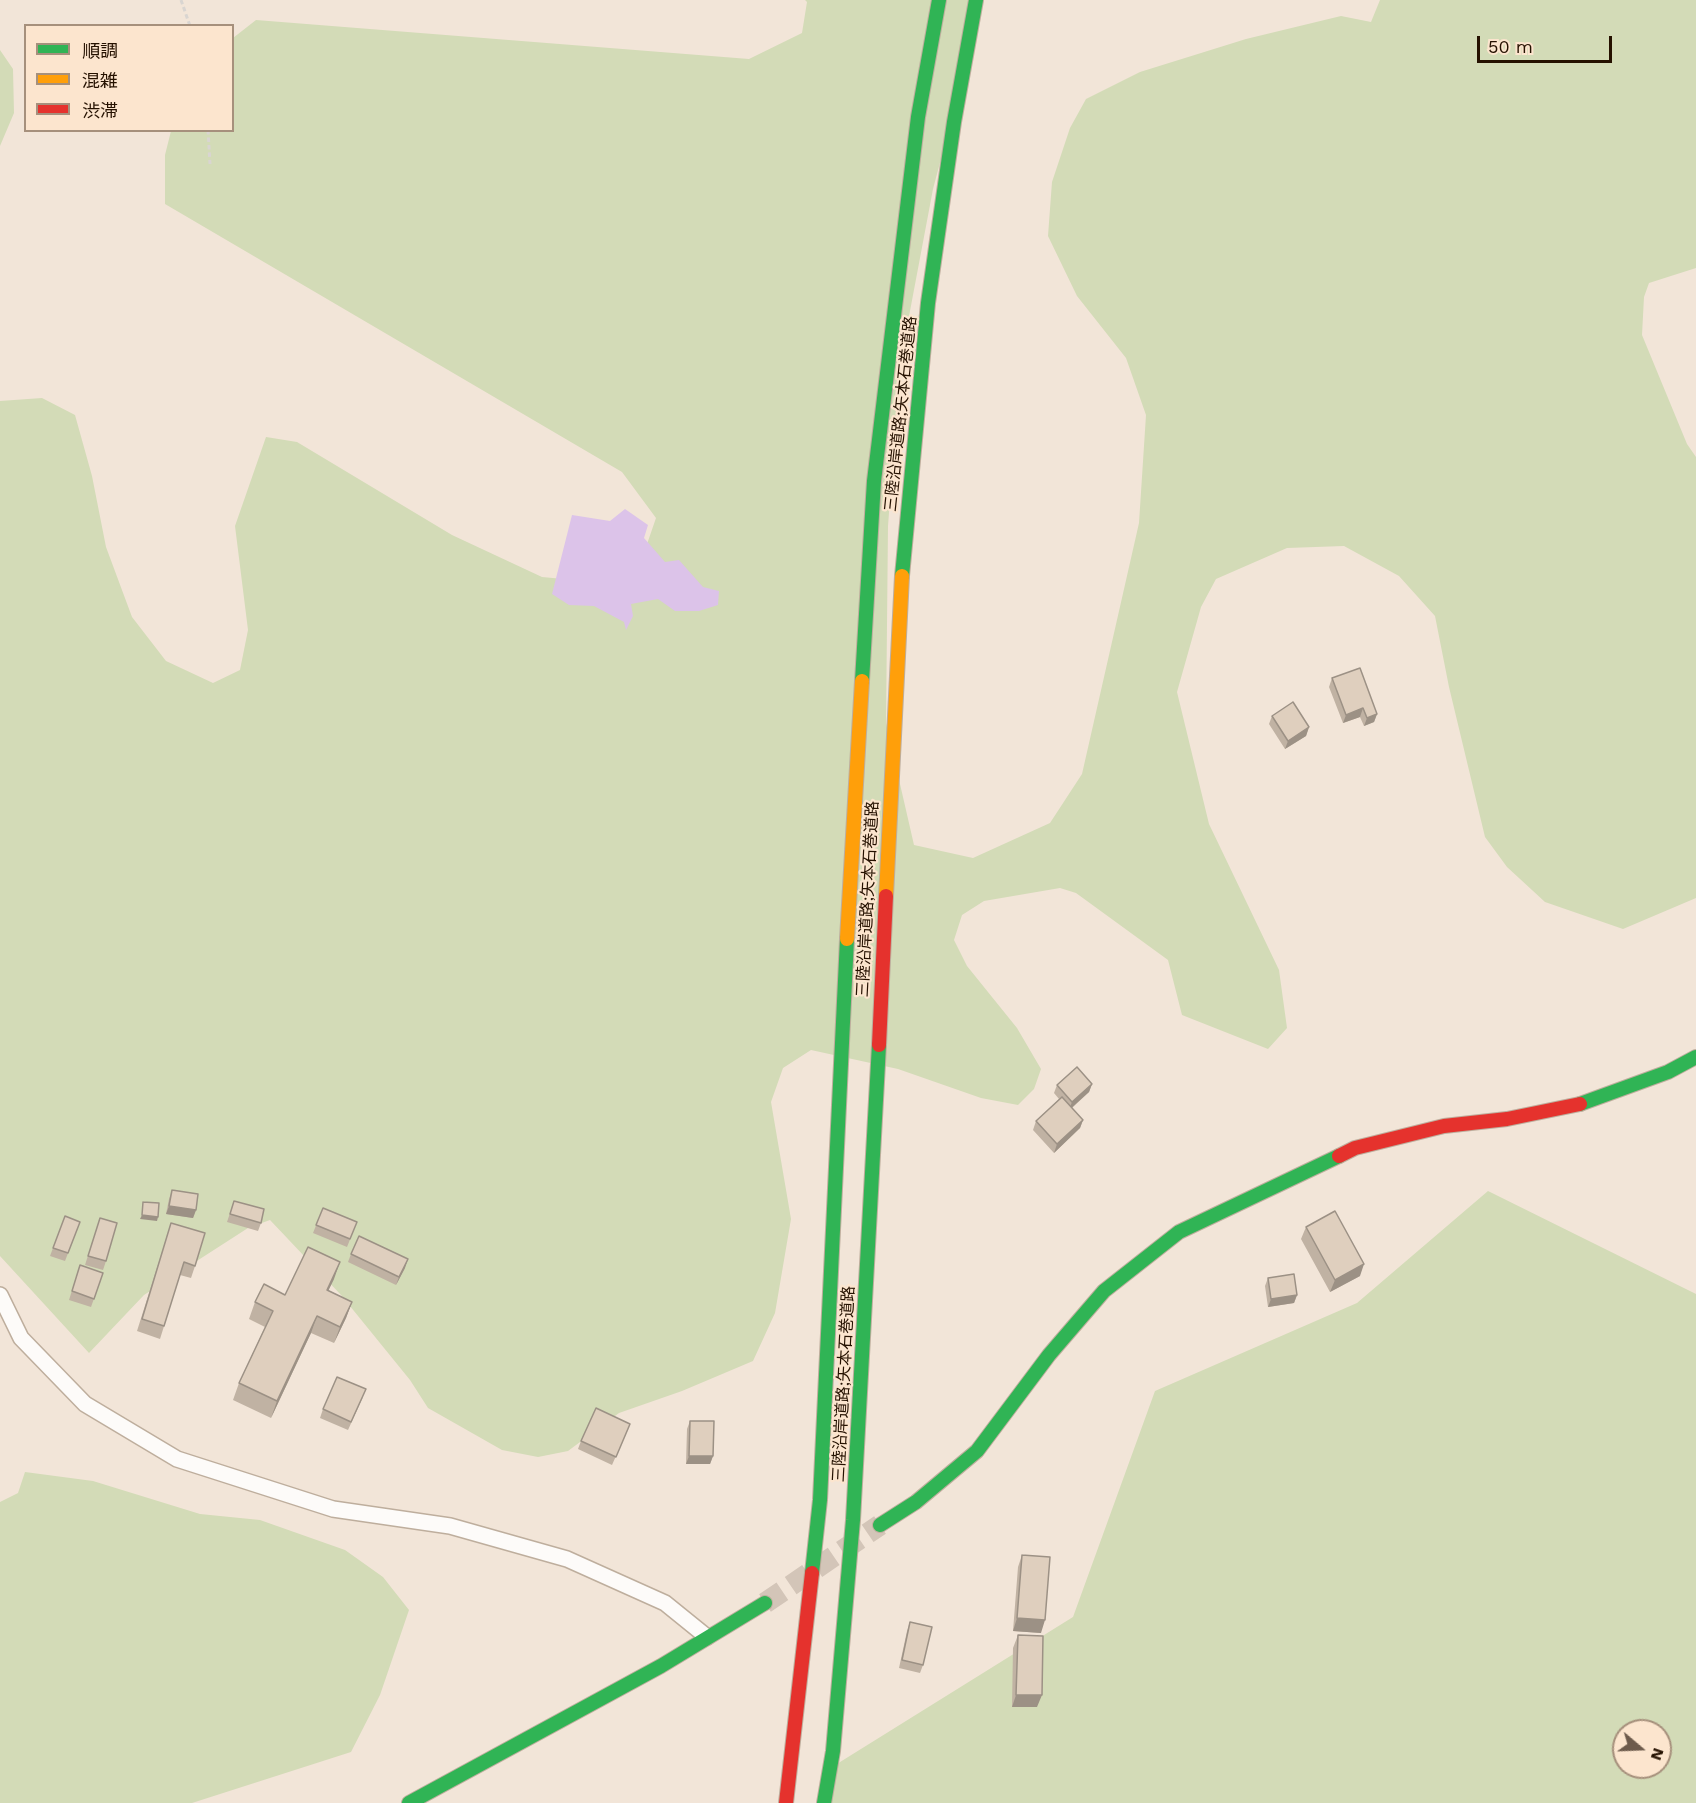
<!DOCTYPE html>
<html>
<head>
<meta charset="utf-8">
<style>
	body { margin:0 }
	#map { position:relative; width:1696px; height:1803px; overflow:hidden; background:#f2e5d8; font-family:"Work Sans","Noto Sans JP",sans-serif }
	canvas { display:block }
	.legend { position:absolute; left:24px; top:24px; width:210px; height:108px; box-sizing:border-box; background:#fce5ce; border:2px solid #a6907c; margin:0; padding:8px 10px; list-style:none; font-size:18px; color:#251100 }
	.legend li { display:flex; align-items:center; gap:12px; height:30px }
	.legend b { width:30px; border:2px solid #a6907c }
	.north { position:absolute; left:1612px; top:1719px; width:60px; height:60px; box-sizing:border-box; background:#fce5ce; border:2px solid #a6907c; border-radius:50%; rotate:109deg; font-size:16px; font-weight:700; line-height:24px; text-align:center; color:#251100 }
	.north::after { content:''; display:block; margin:auto; width:21px; height:27px; background:#6d5b4c; clip-path:polygon(50% 0,100% 100%,50% 72%,0 100%) }
	.scale { position:absolute; left:1477px; top:36px; width:135px; height:27px; box-sizing:border-box; border:3px solid #251100; border-top:0; padding-left:8px; font-size:18px; line-height:21px; white-space:nowrap; color:#251100; -webkit-text-stroke:4px #fce5ce; paint-order:stroke }
</style>
</head>
<body>
<div id="map">
<canvas width="1696" height="1803"></canvas>
<ul class="legend">
<li><b style="height:8px;background:#30b455"></b>順調</li>
<li><b style="height:8px;background:#ff9f0a"></b>混雑</li>
<li><b style="height:8px;background:#e5322d"></b>渋滞</li>
</ul>
<div class="north">N</div>
<div class="scale">50 m</div>
</div>
<script>
const g = document.querySelector('canvas').getContext('2d');
g.lineJoin = 'round';
function paint(path, color) {
  g.fillStyle = color;
  g.fill(path, 'evenodd');
}
function toPath(rows) {
  const path = new Path2D();
  for (const r of rows) {
    path.moveTo(r[0], r[1]);
    for (let i = 2; i < r.length; i += 2) path.lineTo(r[i], r[i + 1]);
  }
  return path;
}
function strokePath(path, color, width, dash) {
  g.strokeStyle = color;
  g.lineWidth = width;
  g.lineCap = dash ? 'butt' : 'round';
  g.setLineDash(dash || []);
  g.stroke(path);
}
function drawText(font, color, halo, rows, align = 'center') {
  g.font = font + ' "Work Sans","Noto Sans JP",sans-serif';
  g.lineWidth = 4.5;
  g.setLineDash([]);
  g.textBaseline = 'middle';
  g.strokeStyle = halo;
  g.fillStyle = color;
  for (const [text, x, y, turn = 0] of rows) {
    g.save();
    g.translate(x, y);
    g.rotate((+turn || 0) * Math.PI / 180);
    g.textAlign = isNaN(turn) ? turn : align;
    if (halo) g.strokeText(text, 0, 0);
    g.fillText(text, 0, 0);
    g.restore();
  }
}
paint(toPath([
	[805,0,983,0,933,189,900,364,888,526,886,723,914,845,973,858,1050,823,1082,774,1139,523,1146,415,1126,358,1077,296,1048,236,1052,182,1070,128,1086,99,1140,72,1246,39,1341,16,1371,22,1380,0,1696,0,1696,268,1649,283,1644,297,1642,335,1687,444,1696,457,1696,898,1623,929,1545,902,1507,867,1485,837,1449,687,1435,616,1399,576,1344,546,1287,548,1216,579,1201,607,1177,692,1209,824,1279,970,1287,1028,1268,1049,1182,1015,1168,960,1076,893,1060,888,984,901,962,915,954,940,967,966,1017,1028,1041,1069,1034,1089,1018,1105,981,1098,898,1069,811,1050,783,1068,771,1102,791,1219,775,1313,753,1361,682,1391,619,1413,568,1451,538,1457,502,1450,428,1408,410,1380,341,1295,270,1220,248,1228,144,1295,89,1353,0,1256,0,401,42,398,75,415,92,476,106,547,132,617,166,661,213,683,240,670,248,630,235,526,266,437,297,442,452,535,542,577,585,581,646,547,656,518,622,472,165,204,165,155,171,131,232,130,233,38,256,20,749,59,802,33,807,2],
	[0,50,13,69,14,113,0,146],
	[1488,1191,1696,1294,1696,1803,829,1803,824,1772,1073,1617,1155,1391,1357,1303],
	[1624,1731,1660,1731,1660,1767,1624,1767],
	[25,1472,93,1481,200,1514,260,1520,345,1550,383,1577,409,1610,380,1695,351,1752,192,1803,0,1803,0,1502,18,1493]
]), '#d3dbb7');
paint(toPath([
	[625,509,648,525,644,538,665,562,679,560,703,587,719,591,718,605,699,611,675,611,658,599,631,604,633,616,626,630,624,622,594,606,569,605,552,594,572,515,610,521]
]), '#dcc3e9');
strokePath(toPath([
	[765,1603,880,1525]
]), '#d3c5b8', 21, [21, 10]);
const street = toPath([
	[0,1295,21,1338,85,1404,177,1459,333,1509,450,1526,567,1559,665,1603,707,1637]
]);
const fast = toPath([
	[902,576,928,303,954,122,976,0],
	[862,681,874,481,918,117,939,0],
	[1580,1104,1668,1072,1696,1057],
	[880,1525,916,1502,977,1451,1049,1355,1104,1291,1179,1232,1339,1156],
	[812,1573,820,1500,847,939],
	[409,1803,661,1666,765,1603],
	[824,1803,833,1751,853,1520,879,1045]
]);
const slow = toPath([
	[886,896,902,576],
	[847,939,862,681]
]);
const jam = toPath([
	[879,1045,886,896],
	[1339,1156,1355,1148,1444,1126,1507,1119,1580,1104],
	[786,1803,812,1573]
]);
strokePath(street, '#beae9d', 18);
strokePath(fast, '#beae9d', 16);
strokePath(slow, '#beae9d', 16);
strokePath(jam, '#beae9d', 16);
strokePath(toPath([
	[181,0,190,26],
	[208,130,210,164]
]), '#d9d5d1', 3, [4.5, 3]);
strokePath(street, '#fdfbf9', 15);
strokePath(fast, '#30b455', 14);
strokePath(slow, '#ff9f0a', 14);
strokePath(jam, '#e5322d', 14);
paint(toPath([
	[1332,678,1377,714,1374,722,1364,726,1360,717,1343,723,1329,687],
	[1272,716,1309,727,1306,736,1285,749,1269,724],
	[1092,1084,1089,1092,1072,1108,1083,1120,1080,1128,1054,1153,1033,1130,1036,1121,1059,1099,1054,1093,1057,1085],
	[172,1190,196,1210,193,1218,166,1214,169,1199],
	[234,1201,261,1223,258,1231,227,1222],
	[323,1208,357,1222,347,1247,313,1233],
	[65,1216,80,1222,65,1261,50,1256],
	[100,1218,106,1261,103,1270,85,1265],
	[171,1223,195,1266,191,1278,180,1275,160,1339,137,1331],
	[1306,1227,1360,1276,1330,1292,1301,1239],
	[351,1254,405,1268,396,1285,348,1262],
	[80,1265,103,1273,91,1307,69,1300],
	[1268,1278,1297,1295,1294,1303,1268,1307,1265,1286],
	[334,1279,328,1290,352,1302,346,1318,334,1343,311,1333,271,1418,233,1400,239,1383,265,1327,249,1319,255,1302,285,1295],
	[363,1397,348,1430,320,1418,323,1409],
	[690,1421,713,1456,710,1464,686,1464,687,1429],
	[630,1424,612,1465,578,1449,581,1441],
	[1022,1555,1041,1633,1013,1631,1018,1567],
	[910,1622,923,1665,920,1673,899,1668,907,1631],
	[1018,1635,1037,1707,1012,1707,1013,1648]
]), '#c0b2a3');
paint(toPath([
	[1363,708,1360,717,1343,723,1346,715],
	[1377,714,1374,722,1364,726,1367,718],
	[1309,727,1306,736,1285,749,1288,741],
	[1092,1084,1089,1092,1069,1110,1072,1102],
	[1083,1120,1080,1128,1054,1153,1057,1144],
	[169,1206,196,1210,193,1218,166,1214],
	[142,1215,158,1217,157,1221,140,1219],
	[408,1259,405,1268,396,1285,399,1277],
	[340,1262,334,1279,321,1306,327,1290],
	[1364,1264,1360,1276,1330,1292,1335,1280],
	[1297,1295,1294,1303,1268,1307,1271,1299],
	[352,1302,346,1318,334,1343,340,1327],
	[317,1316,311,1333,271,1418,277,1401],
	[689,1456,713,1456,710,1464,686,1464],
	[1017,1618,1045,1620,1041,1633,1013,1631],
	[1016,1695,1042,1695,1037,1707,1012,1707]
]), '#9c9185');
const building = toPath([
	[1360,668,1377,714,1367,718,1363,708,1346,715,1332,678,1360,668],
	[1293,702,1309,727,1288,741,1272,716,1293,702],
	[1077,1067,1092,1084,1072,1102,1057,1085,1077,1067],
	[1062,1097,1083,1120,1057,1144,1036,1121,1062,1097],
	[172,1190,198,1194,196,1210,169,1206,172,1190],
	[234,1201,264,1209,261,1223,230,1214,234,1201],
	[143,1202,159,1203,158,1217,142,1215,143,1202],
	[323,1208,357,1222,350,1239,316,1225,323,1208],
	[1335,1211,1364,1264,1335,1280,1306,1227,1335,1211],
	[65,1216,80,1222,68,1253,53,1248,65,1216],
	[100,1218,117,1223,106,1261,88,1256,100,1218],
	[171,1223,205,1233,195,1266,184,1262,164,1326,142,1319,171,1223],
	[359,1236,408,1259,399,1277,351,1254,359,1236],
	[308,1247,340,1262,327,1290,352,1302,340,1327,317,1316,277,1401,239,1383,273,1311,255,1302,264,1284,285,1295,308,1247],
	[80,1265,103,1273,94,1299,72,1291,80,1265],
	[1294,1274,1297,1295,1271,1299,1268,1278,1294,1274],
	[337,1377,366,1389,351,1422,323,1409,337,1377],
	[596,1408,630,1424,616,1457,581,1441,596,1408],
	[690,1421,714,1421,713,1456,689,1456,690,1421],
	[1022,1555,1050,1557,1045,1620,1017,1618,1022,1555],
	[910,1622,932,1627,923,1665,902,1660,910,1622],
	[1018,1635,1043,1636,1042,1695,1016,1695,1018,1635]
]);
paint(building, '#dfcfbe');
strokePath(building, '#9c9185', 1.5);
drawText('16px', '#251100', '#fce5ce', [
	["三陸沿岸道路;矢本石巻道路",901,414,-84],
	["三陸沿岸道路;矢本石巻道路",868,899,-87],
	["三陸沿岸道路;矢本石巻道路",844,1384,-87]
]);
</script>
</body>
</html>
